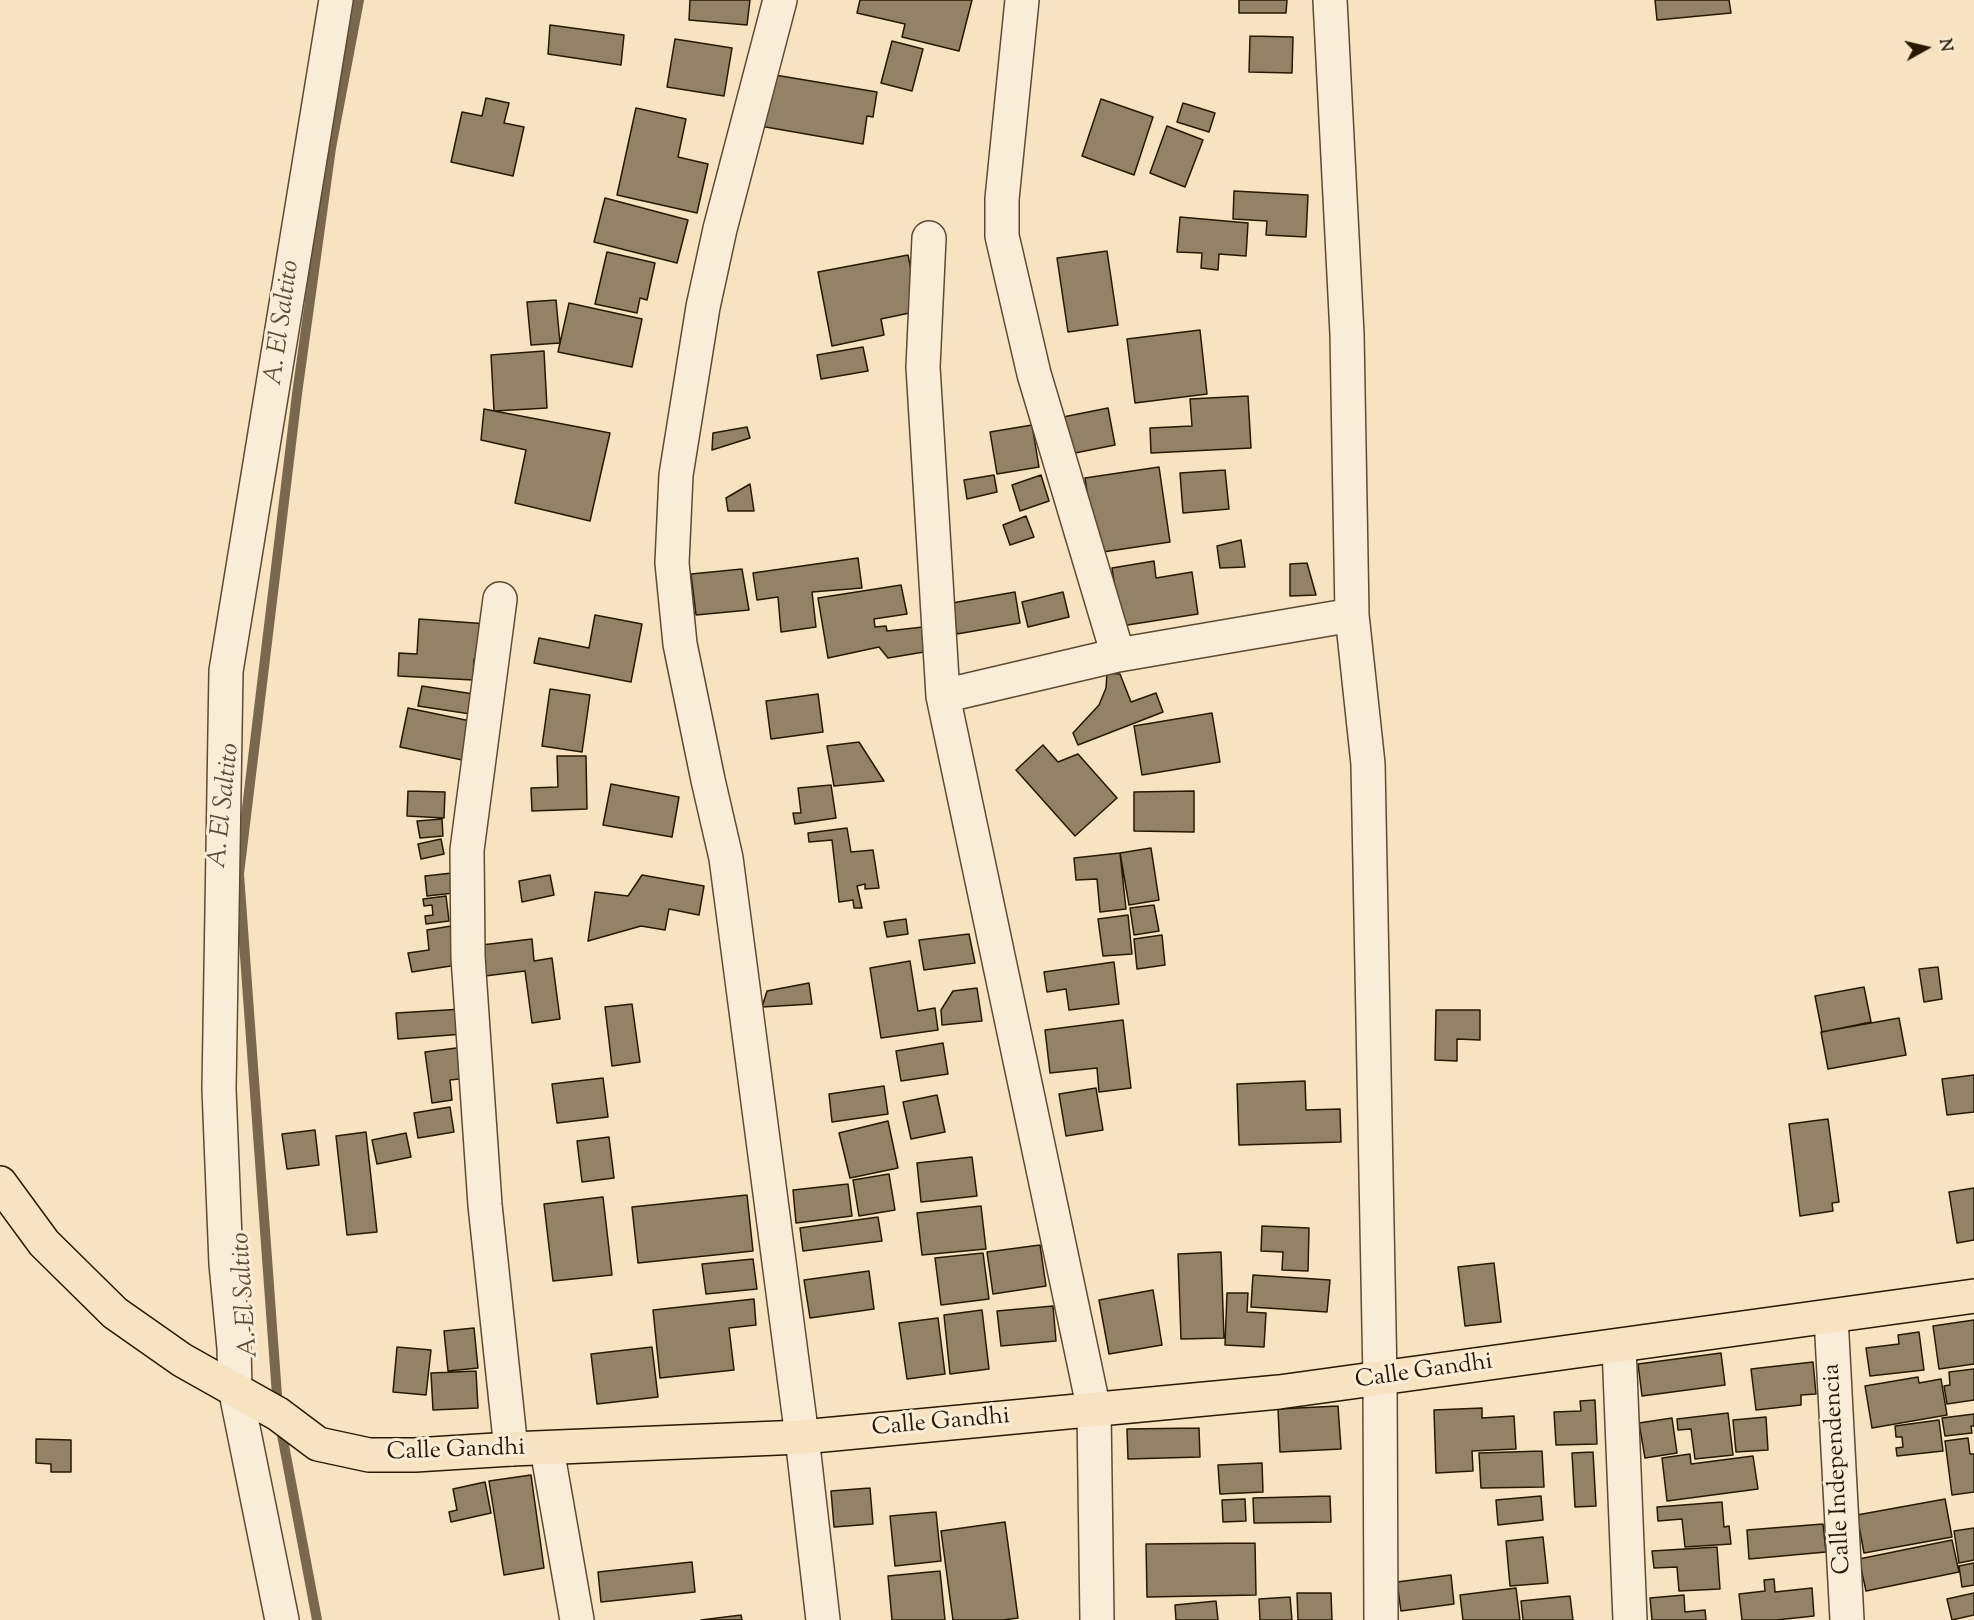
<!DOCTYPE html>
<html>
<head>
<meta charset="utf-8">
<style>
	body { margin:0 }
	#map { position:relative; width:1974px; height:1620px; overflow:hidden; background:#f7e3c2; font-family:"Sorts Mill Goudy",serif }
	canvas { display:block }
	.north { position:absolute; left:1896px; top:18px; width:60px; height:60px; -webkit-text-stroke:4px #faedd7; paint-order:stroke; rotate:82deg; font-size:16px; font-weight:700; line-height:24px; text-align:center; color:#281802 }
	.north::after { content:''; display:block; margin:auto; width:21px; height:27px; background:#281802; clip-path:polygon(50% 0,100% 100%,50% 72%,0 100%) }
</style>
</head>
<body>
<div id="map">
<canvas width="1974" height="1620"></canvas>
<div class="north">N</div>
</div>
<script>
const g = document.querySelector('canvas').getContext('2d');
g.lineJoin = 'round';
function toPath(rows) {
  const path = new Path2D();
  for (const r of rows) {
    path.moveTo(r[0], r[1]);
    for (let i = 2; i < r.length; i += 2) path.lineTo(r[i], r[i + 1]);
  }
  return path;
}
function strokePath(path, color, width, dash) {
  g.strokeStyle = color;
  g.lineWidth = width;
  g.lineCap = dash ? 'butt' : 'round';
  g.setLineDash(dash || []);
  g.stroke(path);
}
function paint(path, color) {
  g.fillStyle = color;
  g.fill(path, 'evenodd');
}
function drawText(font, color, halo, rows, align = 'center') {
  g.font = font + ' "Sorts Mill Goudy",serif';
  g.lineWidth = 6;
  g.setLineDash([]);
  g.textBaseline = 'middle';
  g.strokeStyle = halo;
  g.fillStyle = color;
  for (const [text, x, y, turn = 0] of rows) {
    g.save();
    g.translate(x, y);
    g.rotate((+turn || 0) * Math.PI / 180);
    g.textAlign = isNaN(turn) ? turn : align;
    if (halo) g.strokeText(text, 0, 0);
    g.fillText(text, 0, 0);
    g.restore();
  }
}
strokePath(toPath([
	[278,1409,239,874,297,394,331,148,359,0],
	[280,1424,317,1620]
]), '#7a684e', 10);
const building = toPath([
	[690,0,750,0,747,25,689,20,690,0],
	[860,0,972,0,959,51,902,37,905,24,857,13,860,0],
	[1239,0,1287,0,1286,13,1239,13,1239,0],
	[1655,0,1729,0,1731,13,1657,20,1655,0],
	[550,25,624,35,621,65,548,54,550,25],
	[1250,36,1293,37,1292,73,1249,72,1250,36],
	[675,39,732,48,724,96,667,87,675,39],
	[892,41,923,49,912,91,881,83,892,41],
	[769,74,877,92,873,117,867,116,863,144,760,126,769,74],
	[486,98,509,103,504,123,524,127,513,176,451,162,462,112,482,116,486,98],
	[1101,99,1153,117,1134,175,1082,156,1101,99],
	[1183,103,1215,113,1209,132,1177,122,1183,103],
	[636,108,686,119,678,157,708,164,697,213,617,195,636,108],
	[1167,126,1203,140,1185,187,1150,173,1167,126],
	[1234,191,1308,195,1306,237,1266,235,1267,221,1233,219,1234,191],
	[605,198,688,220,677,263,594,242,605,198],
	[1180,217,1248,223,1246,256,1219,254,1218,270,1201,268,1202,253,1177,252,1180,217],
	[1107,251,1118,325,1068,332,1057,258,1107,251],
	[607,252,655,263,647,300,640,298,637,313,595,304,607,252],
	[908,255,919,311,881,319,884,335,832,346,818,272,908,255],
	[556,300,560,343,531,345,527,302,556,300],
	[569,303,642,319,632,367,558,352,569,303],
	[1200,330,1207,394,1135,403,1127,339,1200,330],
	[863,347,868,371,821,379,817,355,863,347],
	[544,351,547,408,494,411,491,355,544,351],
	[1248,396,1251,448,1151,453,1150,428,1192,426,1190,399,1248,396],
	[1108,408,1115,445,1070,454,1063,417,1108,408],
	[484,409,610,433,590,521,515,503,526,450,481,440,484,409],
	[1032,425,1039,467,997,474,990,432,1032,425],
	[747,427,750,438,712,450,713,433,747,427],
	[1159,467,1170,542,1096,553,1085,478,1159,467],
	[1225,470,1229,509,1183,513,1180,473,1225,470],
	[994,475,997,492,967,499,964,480,994,475],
	[1041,475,1049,501,1020,511,1012,485,1041,475],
	[750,484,754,511,728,511,726,498,750,484],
	[1026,516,1034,537,1010,545,1003,525,1026,516],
	[1241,540,1245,567,1220,568,1217,546,1241,540],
	[858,558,862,588,812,592,816,627,781,632,778,597,757,600,753,573,858,558],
	[1154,561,1156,578,1192,572,1198,614,1121,626,1112,568,1154,561],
	[1307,563,1316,595,1290,596,1290,564,1307,563],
	[742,569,749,610,696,615,691,574,742,569],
	[901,585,907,614,874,619,875,627,886,626,887,631,923,627,924,652,888,658,879,647,828,658,818,598,901,585],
	[1015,592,1020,623,957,634,952,603,1015,592],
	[1063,592,1069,617,1028,627,1022,602,1063,592],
	[595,615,642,624,631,682,534,663,539,638,589,648,595,615],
	[419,619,488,624,486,659,474,659,473,680,398,676,399,653,417,654,419,619],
	[1107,673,1120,674,1131,702,1156,693,1163,712,1078,745,1073,733,1099,705,1106,688,1107,673],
	[422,686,480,695,477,715,418,706,422,686],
	[550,689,590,695,582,752,542,746,550,689],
	[818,694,823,732,771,739,766,701,818,694],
	[408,708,475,722,467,761,400,747,408,708],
	[1212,713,1220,762,1142,775,1134,726,1212,713],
	[859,742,884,781,834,786,827,746,859,742],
	[1043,745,1058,762,1078,754,1117,798,1075,836,1016,770,1043,745],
	[557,756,586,756,587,809,532,811,531,788,558,787,557,756],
	[611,784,679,797,672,837,603,825,611,784],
	[831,785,836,818,795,824,793,813,801,813,798,788,831,785],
	[408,791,445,792,444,818,407,816,408,791],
	[1194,791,1194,832,1134,831,1134,792,1194,791],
	[442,819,443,836,420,838,417,821,442,819],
	[847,828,851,852,873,850,879,888,865,889,865,884,857,886,862,908,854,908,853,900,839,902,832,840,809,842,808,833,847,828],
	[441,839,444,854,421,859,418,844,441,839],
	[1151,848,1159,900,1129,905,1120,853,1151,848],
	[1120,853,1126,909,1100,912,1097,879,1076,880,1074,858,1120,853],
	[452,873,454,893,427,896,425,876,452,873],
	[550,875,554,895,522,902,519,881,550,875],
	[642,875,704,886,699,915,669,909,665,930,641,926,588,941,595,892,628,896,642,875],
	[446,896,449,921,426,924,425,916,433,915,432,905,424,906,423,899,446,896],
	[1154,905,1159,931,1134,935,1130,908,1154,905],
	[1128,915,1132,954,1103,956,1098,919,1128,915],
	[906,919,908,934,887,937,884,922,906,919],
	[451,926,457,965,412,972,408,953,429,950,427,930,451,926],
	[969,934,975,963,924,970,919,940,969,934],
	[1162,935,1165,965,1137,969,1134,939,1162,935],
	[532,939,534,961,552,958,560,1019,532,1023,525,971,477,977,473,946,532,939],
	[910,961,918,1011,935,1008,938,1030,881,1038,870,968,910,961],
	[1114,962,1119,1004,1069,1010,1066,989,1047,992,1044,972,1114,962],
	[1938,967,1942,999,1924,1002,1919,969,1938,967],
	[809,983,812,1004,762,1007,767,991,809,983],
	[1864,987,1871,1022,1822,1032,1815,996,1864,987],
	[977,988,982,1021,942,1025,941,1010,953,991,977,988],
	[632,1004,640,1062,612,1066,605,1007,632,1004],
	[463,1009,464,1034,398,1039,396,1013,463,1009],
	[1436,1010,1480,1010,1480,1040,1457,1039,1457,1061,1435,1060,1436,1010],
	[1899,1018,1906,1055,1828,1069,1821,1032,1899,1018],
	[1123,1020,1131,1088,1099,1092,1097,1068,1050,1073,1045,1030,1123,1020],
	[943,1043,948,1074,901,1081,896,1051,943,1043],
	[464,1047,468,1078,450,1080,452,1100,432,1103,425,1052,464,1047],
	[1974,1075,1974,1112,1947,1115,1942,1079,1974,1075],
	[603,1078,608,1117,557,1123,552,1084,603,1078],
	[1305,1081,1306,1110,1340,1109,1341,1142,1239,1145,1237,1084,1305,1081],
	[884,1086,888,1114,832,1122,829,1094,884,1086],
	[1096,1088,1103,1130,1066,1136,1059,1094,1096,1088],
	[937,1095,945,1132,911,1139,903,1102,937,1095],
	[450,1107,454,1132,418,1138,414,1113,450,1107],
	[1828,1119,1839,1202,1832,1203,1833,1211,1800,1216,1789,1124,1828,1119],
	[888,1121,898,1168,850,1178,839,1133,888,1121],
	[315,1130,319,1165,287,1169,282,1134,315,1130],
	[366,1132,377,1232,347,1235,336,1136,366,1132],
	[406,1133,411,1157,377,1164,372,1140,406,1133],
	[609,1137,614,1178,582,1182,577,1141,609,1137],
	[972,1157,977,1196,921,1202,917,1163,972,1157],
	[889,1174,895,1210,859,1216,853,1180,889,1174],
	[848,1184,852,1216,796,1223,793,1190,848,1184],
	[1974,1188,1974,1240,1957,1243,1949,1192,1974,1188],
	[747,1195,753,1251,638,1263,632,1207,747,1195],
	[603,1197,612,1275,553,1281,544,1204,603,1197],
	[981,1206,986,1249,922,1255,917,1213,981,1206],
	[878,1217,882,1241,803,1251,800,1228,878,1217],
	[1262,1226,1309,1228,1308,1271,1282,1270,1283,1252,1261,1251,1262,1226],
	[1040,1245,1046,1286,993,1294,987,1252,1040,1245],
	[1221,1252,1224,1338,1181,1339,1178,1254,1221,1252],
	[983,1253,989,1299,941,1305,935,1258,983,1253],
	[753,1259,757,1289,706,1294,702,1264,753,1259],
	[1494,1263,1501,1322,1465,1326,1458,1267,1494,1263],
	[869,1271,874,1309,810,1318,804,1280,869,1271],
	[1253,1275,1330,1280,1327,1312,1251,1307,1253,1275],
	[1153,1290,1162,1345,1109,1354,1099,1300,1153,1290],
	[1227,1293,1248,1293,1247,1312,1266,1313,1264,1347,1225,1345,1227,1293],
	[754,1299,756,1325,729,1328,734,1370,660,1378,653,1310,754,1299],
	[1053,1306,1056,1341,1001,1346,997,1311,1053,1306],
	[982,1310,989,1369,950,1374,944,1315,982,1310],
	[938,1318,945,1374,907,1379,899,1323,938,1318],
	[1974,1320,1974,1364,1939,1369,1933,1326,1974,1320],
	[474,1328,478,1368,448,1371,444,1331,474,1328],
	[1919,1332,1924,1370,1870,1376,1866,1348,1899,1344,1898,1335,1919,1332],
	[397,1347,431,1350,426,1395,393,1392,397,1347],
	[652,1347,658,1397,597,1404,591,1354,652,1347],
	[1721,1353,1725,1385,1642,1396,1638,1364,1721,1353],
	[1813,1362,1816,1394,1801,1395,1801,1405,1756,1410,1751,1369,1813,1362],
	[1974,1369,1974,1400,1947,1404,1944,1386,1950,1385,1949,1372,1974,1369],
	[476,1371,478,1408,433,1410,431,1373,476,1371],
	[1918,1377,1919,1383,1941,1379,1947,1415,1872,1428,1865,1386,1918,1377],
	[1595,1400,1597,1444,1556,1445,1554,1412,1581,1411,1580,1401,1595,1400],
	[1338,1406,1341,1449,1280,1452,1278,1409,1338,1406],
	[1482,1408,1482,1418,1514,1416,1516,1449,1472,1451,1473,1471,1436,1473,1434,1410,1482,1408],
	[1728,1413,1733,1455,1695,1459,1691,1429,1678,1430,1677,1419,1728,1413],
	[1974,1414,1974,1426,1971,1426,1972,1433,1945,1436,1942,1418,1974,1414],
	[1766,1417,1768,1450,1736,1452,1733,1420,1766,1417],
	[1672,1418,1677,1453,1645,1458,1639,1423,1672,1418],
	[1939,1420,1943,1451,1897,1456,1896,1448,1903,1447,1902,1437,1896,1437,1895,1426,1939,1420],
	[1199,1428,1200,1457,1128,1459,1127,1429,1199,1428],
	[1968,1438,1970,1454,1974,1454,1974,1492,1952,1495,1945,1441,1968,1438],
	[36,1439,71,1440,71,1472,51,1472,51,1464,36,1463,36,1439],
	[1542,1451,1544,1487,1481,1488,1479,1453,1542,1451],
	[1593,1452,1596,1506,1575,1507,1572,1453,1593,1452],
	[1690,1454,1691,1464,1753,1456,1758,1489,1667,1501,1662,1458,1690,1454],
	[1262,1463,1263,1492,1220,1494,1218,1465,1262,1463],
	[531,1475,544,1568,504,1575,489,1481,531,1475],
	[485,1482,491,1513,451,1522,449,1512,457,1510,453,1489,485,1482],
	[870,1488,873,1524,834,1527,831,1491,870,1488],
	[1330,1496,1331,1522,1254,1523,1253,1498,1330,1496],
	[1541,1496,1543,1520,1498,1525,1496,1500,1541,1496],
	[1245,1499,1246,1521,1223,1522,1222,1500,1245,1499],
	[1945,1499,1952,1537,1864,1553,1857,1515,1945,1499],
	[1722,1502,1724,1527,1729,1526,1731,1544,1685,1547,1682,1519,1658,1521,1657,1507,1722,1502],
	[936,1512,941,1561,895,1566,890,1516,936,1512],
	[1005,1522,1018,1618,1003,1620,953,1620,941,1531,1005,1522],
	[1823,1524,1826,1552,1749,1559,1747,1530,1823,1524],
	[1974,1528,1974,1560,1959,1563,1954,1531,1974,1528],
	[1543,1537,1548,1583,1510,1586,1506,1541,1543,1537],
	[1952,1540,1959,1572,1866,1591,1859,1559,1952,1540],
	[1255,1543,1256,1595,1147,1597,1146,1544,1255,1543],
	[1717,1547,1720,1589,1679,1591,1677,1567,1654,1568,1652,1551,1717,1547],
	[692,1562,695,1592,601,1602,598,1572,692,1562],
	[1974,1563,1974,1585,1962,1587,1959,1566,1974,1563],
	[940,1571,945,1620,892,1620,888,1576,940,1571],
	[1451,1575,1454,1604,1401,1611,1397,1582,1451,1575],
	[1774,1579,1775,1592,1812,1588,1814,1616,1776,1620,1742,1620,1739,1594,1765,1591,1764,1580,1774,1579],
	[1516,1588,1520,1620,1463,1620,1460,1595,1516,1588],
	[1297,1593,1331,1593,1332,1620,1298,1620,1297,1593],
	[1974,1593,1974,1615,1952,1620,1947,1599,1974,1593],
	[1684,1595,1685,1612,1705,1610,1706,1620,1652,1620,1650,1598,1684,1595],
	[1570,1596,1573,1620,1523,1620,1521,1601,1570,1596],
	[1290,1597,1292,1620,1260,1620,1259,1599,1290,1597],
	[1216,1601,1218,1620,1176,1620,1175,1605,1216,1601],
	[741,1615,742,1620,701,1620,741,1615]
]);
paint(building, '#948266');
strokePath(building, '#281802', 1.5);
const minor = toPath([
	[780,0,720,229,703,307,676,475,672,563,680,644,708,780,726,858,802,1437,823,1620],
	[1022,0,1002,199,1002,236,1034,374,1118,655],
	[1330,0,1347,334,1352,615,1368,764,1380,1379,1381,1620],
	[929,238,923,367,943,696,1094,1410,1097,1620],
	[500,599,467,850,468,957,485,1205,511,1449],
	[943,696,1118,655,1352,615],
	[1831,1317,1847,1620],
	[1619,1347,1630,1620],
	[547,1449,577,1620],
	[282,1620,235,1388,234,1348,226,1264,219,1089,226,671,336,0]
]);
const major = toPath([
	[0,1183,44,1243,115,1313,182,1360,278,1414,318,1444,369,1455,415,1455,511,1449,802,1437,1279,1392,1974,1296]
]);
strokePath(minor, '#5c4b32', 36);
strokePath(major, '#281802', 36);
strokePath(minor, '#faedd7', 33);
strokePath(major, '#f7e3c2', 33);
drawText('24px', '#281802', '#faedd7', [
	["Calle Gandhi",1424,1373,-8],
	["Calle Gandhi",941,1424,-5],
	["Calle Gandhi",456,1452,-2],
	["Calle Independencia",1839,1469,-93]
]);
drawText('italic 26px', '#5f4e35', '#faedd7', [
	["A. El Saltito",284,323,-82],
	["A. El Saltito",226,806,-84],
	["A. El Saltito",247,1295,-94]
]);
</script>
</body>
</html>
